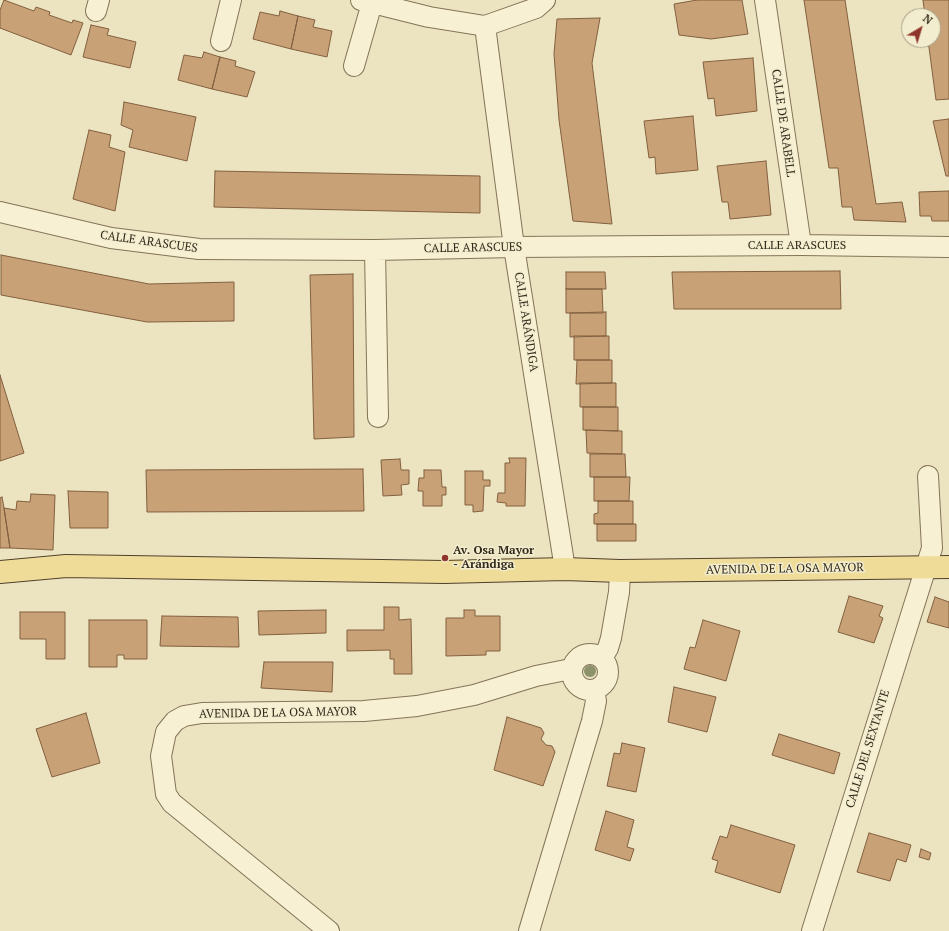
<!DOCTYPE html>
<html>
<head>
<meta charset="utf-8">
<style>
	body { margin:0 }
	#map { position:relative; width:949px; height:931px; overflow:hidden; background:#ece3c0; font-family:"PT Serif",serif }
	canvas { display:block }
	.north { position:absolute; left:901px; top:8px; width:40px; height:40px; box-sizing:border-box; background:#f3edcf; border:1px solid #a79f87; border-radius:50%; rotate:38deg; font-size:11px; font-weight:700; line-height:16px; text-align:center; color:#342a1c }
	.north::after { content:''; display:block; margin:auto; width:14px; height:18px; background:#90352b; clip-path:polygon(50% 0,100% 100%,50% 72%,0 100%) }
</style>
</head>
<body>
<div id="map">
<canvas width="949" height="931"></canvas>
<div class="north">N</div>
</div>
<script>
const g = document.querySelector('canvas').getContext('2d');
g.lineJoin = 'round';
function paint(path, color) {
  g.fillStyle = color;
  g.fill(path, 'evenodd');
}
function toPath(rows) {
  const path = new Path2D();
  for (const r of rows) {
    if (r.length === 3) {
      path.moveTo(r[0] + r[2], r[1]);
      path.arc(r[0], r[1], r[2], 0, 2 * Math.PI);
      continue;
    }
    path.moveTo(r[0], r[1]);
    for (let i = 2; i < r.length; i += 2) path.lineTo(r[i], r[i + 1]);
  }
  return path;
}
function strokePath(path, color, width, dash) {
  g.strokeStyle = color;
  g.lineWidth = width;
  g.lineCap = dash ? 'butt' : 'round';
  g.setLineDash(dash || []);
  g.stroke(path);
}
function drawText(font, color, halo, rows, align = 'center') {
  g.font = font + ' "PT Serif",serif';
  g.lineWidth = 3;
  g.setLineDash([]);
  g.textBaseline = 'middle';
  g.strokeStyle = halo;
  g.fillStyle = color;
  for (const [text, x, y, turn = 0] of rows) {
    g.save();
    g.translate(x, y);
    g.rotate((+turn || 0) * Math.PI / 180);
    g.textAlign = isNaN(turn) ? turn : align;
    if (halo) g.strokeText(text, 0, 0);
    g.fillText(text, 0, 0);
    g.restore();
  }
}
const building = toPath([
	[4,0,34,11,36,7,50,12,49,15,72,23,73,20,83,23,71,55,0,28,0,10,4,0],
	[697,0,742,0,748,34,711,39,679,35,674,4,697,0],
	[804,0,845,0,876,204,902,202,906,222,854,220,852,207,842,207,838,168,829,168,804,0],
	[923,0,949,0,949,99,936,100,928,40,933,40,933,16,925,16,923,0],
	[280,11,298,16,291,49,253,39,260,12,279,16,280,11],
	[298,16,315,20,313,27,332,31,327,57,291,49,298,16],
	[600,18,592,63,612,224,573,221,559,120,554,54,557,19,600,18],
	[91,25,109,29,107,35,136,42,130,68,83,57,91,25],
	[204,52,220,57,212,89,178,80,184,55,202,58,204,52],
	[220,57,236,61,235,66,255,72,247,97,212,89,220,57],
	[753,58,757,111,716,116,714,98,708,99,703,62,753,58],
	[124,102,196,117,187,161,129,147,133,130,121,125,124,102],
	[693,116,698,170,656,174,655,157,649,158,644,121,693,116],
	[949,119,949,176,946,176,933,121,949,119],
	[89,130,111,135,109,147,125,152,115,211,73,199,89,130],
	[766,161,771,215,730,219,728,202,722,202,717,166,766,161],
	[215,171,480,176,480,213,214,207,215,171],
	[949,191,949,221,932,221,931,216,920,216,919,192,949,191],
	[1,255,149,284,234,282,234,321,147,322,1,295,1,255],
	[840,271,841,309,674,309,672,272,840,271],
	[566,272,605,272,606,289,566,289,566,272],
	[353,274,354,437,314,439,310,275,353,274],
	[566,289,602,289,603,313,566,313,566,289],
	[606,312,606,336,570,337,570,313,606,312],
	[574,336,609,336,609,360,574,360,574,336],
	[577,360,612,360,612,383,576,384,577,360],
	[0,375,24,453,0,461,0,375],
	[580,383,616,383,616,407,580,407,580,383],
	[583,407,618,407,618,431,583,430,583,407],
	[586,430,622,431,622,454,587,453,586,430],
	[590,454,625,454,626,477,590,477,590,454],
	[509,458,526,458,525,506,506,506,506,503,497,502,498,493,505,493,505,463,510,463,509,458],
	[400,459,401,470,409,470,409,484,401,485,402,495,383,496,381,460,400,459],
	[363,469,364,511,147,512,146,470,363,469],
	[424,470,441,470,442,487,446,487,446,495,442,495,442,506,423,506,423,491,418,491,419,478,424,478,424,470],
	[465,471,483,471,483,480,490,480,490,486,484,486,483,511,473,512,473,505,465,505,465,471],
	[594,477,630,477,629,501,594,501,594,477],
	[68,491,108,492,108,528,70,528,68,491],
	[31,494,55,495,53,550,10,548,4,508,16,510,17,501,30,502,31,494],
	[2,497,4,508,10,548,0,548,0,498,2,497],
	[598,501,633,501,633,524,594,524,594,514,598,513,598,501],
	[597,524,636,524,636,541,597,541,597,524],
	[849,596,883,606,879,616,883,618,874,643,838,632,849,596],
	[935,597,949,602,949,628,927,622,935,597],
	[384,607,399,607,399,620,411,619,412,674,394,674,394,659,390,659,390,650,347,651,347,630,384,630,384,607],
	[326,610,326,633,259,635,258,611,326,610],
	[464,610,475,610,475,616,500,616,500,651,486,651,486,655,446,656,446,618,464,618,464,610],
	[20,612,65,612,65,659,46,659,46,639,20,639,20,612],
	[162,616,238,617,239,647,160,646,162,616],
	[89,620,147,620,147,659,124,659,124,655,117,655,117,667,89,667,89,620],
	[703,620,740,631,726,681,684,669,690,647,695,648,703,620],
	[264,662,333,662,332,692,261,688,264,662],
	[674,687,716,697,707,732,668,722,674,687],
	[86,713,100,763,52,777,36,729,86,713],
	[507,717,541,728,544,733,541,739,546,745,552,746,555,752,543,786,494,770,507,717],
	[779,734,840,753,834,774,772,755,779,734],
	[622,743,645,748,636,792,607,786,614,753,620,754,622,743],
	[606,811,634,820,627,847,634,849,630,861,595,850,606,811],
	[731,825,795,845,780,893,715,872,718,861,712,859,720,836,727,838,731,825],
	[869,833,911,845,906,862,897,859,890,881,857,872,869,833],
	[921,849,931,853,929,860,919,857,921,849]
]);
paint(building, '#c8a177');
strokePath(building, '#82603f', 1);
const minor = toPath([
	[361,0,429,17,485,26,536,8,545,0],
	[765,0,801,245],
	[96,11,99,0],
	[485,26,514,247,565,569],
	[221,41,231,0],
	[354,66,372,3],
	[0,212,111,238,199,249,375,250,514,247,801,245,949,247],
	[375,250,378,417],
	[590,672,18],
	[602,658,608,648,611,638,619,592,620,571],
	[329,931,172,803,166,794,161,756,166,732,175,721,184,716,202,713,364,711,417,706,474,695,536,676,571,669],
	[529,931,592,721,596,701,594,690],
	[812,931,932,548,928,476]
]);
const major = toPath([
	[0,572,66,566,444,572,565,569,620,571,949,567]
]);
strokePath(minor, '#847459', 22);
strokePath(major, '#51412d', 24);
strokePath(minor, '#f7f0d2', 20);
strokePath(major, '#eedc98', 22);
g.fillStyle = '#8d926a';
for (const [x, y] of [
	[590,671]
]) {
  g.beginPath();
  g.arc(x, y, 6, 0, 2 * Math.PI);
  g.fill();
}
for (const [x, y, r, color] of [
	[445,558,4,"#90352b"]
]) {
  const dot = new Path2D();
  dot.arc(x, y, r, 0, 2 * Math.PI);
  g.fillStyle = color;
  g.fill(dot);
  strokePath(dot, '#f3edcf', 1.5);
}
drawText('12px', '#342a1c', '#f3edcf', [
	["CALLE DE ARABELL",783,123,82],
	["CALLE ARASCUES",149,242,8],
	["CALLE ARASCUES",797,246],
	["CALLE ARASCUES",473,248,-1],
	["CALLE ARÁNDIGA",526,322,81],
	["AVENIDA DE LA OSA MAYOR",785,569,-1],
	["AVENIDA DE LA OSA MAYOR",278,713,-1],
	["CALLE DEL SEXTANTE",868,749,-73]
]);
drawText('bold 12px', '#342a1c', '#f3edcf', [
	["Av. Osa Mayor",453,551],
	["- Arándiga",453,565]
], 'left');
</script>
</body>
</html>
